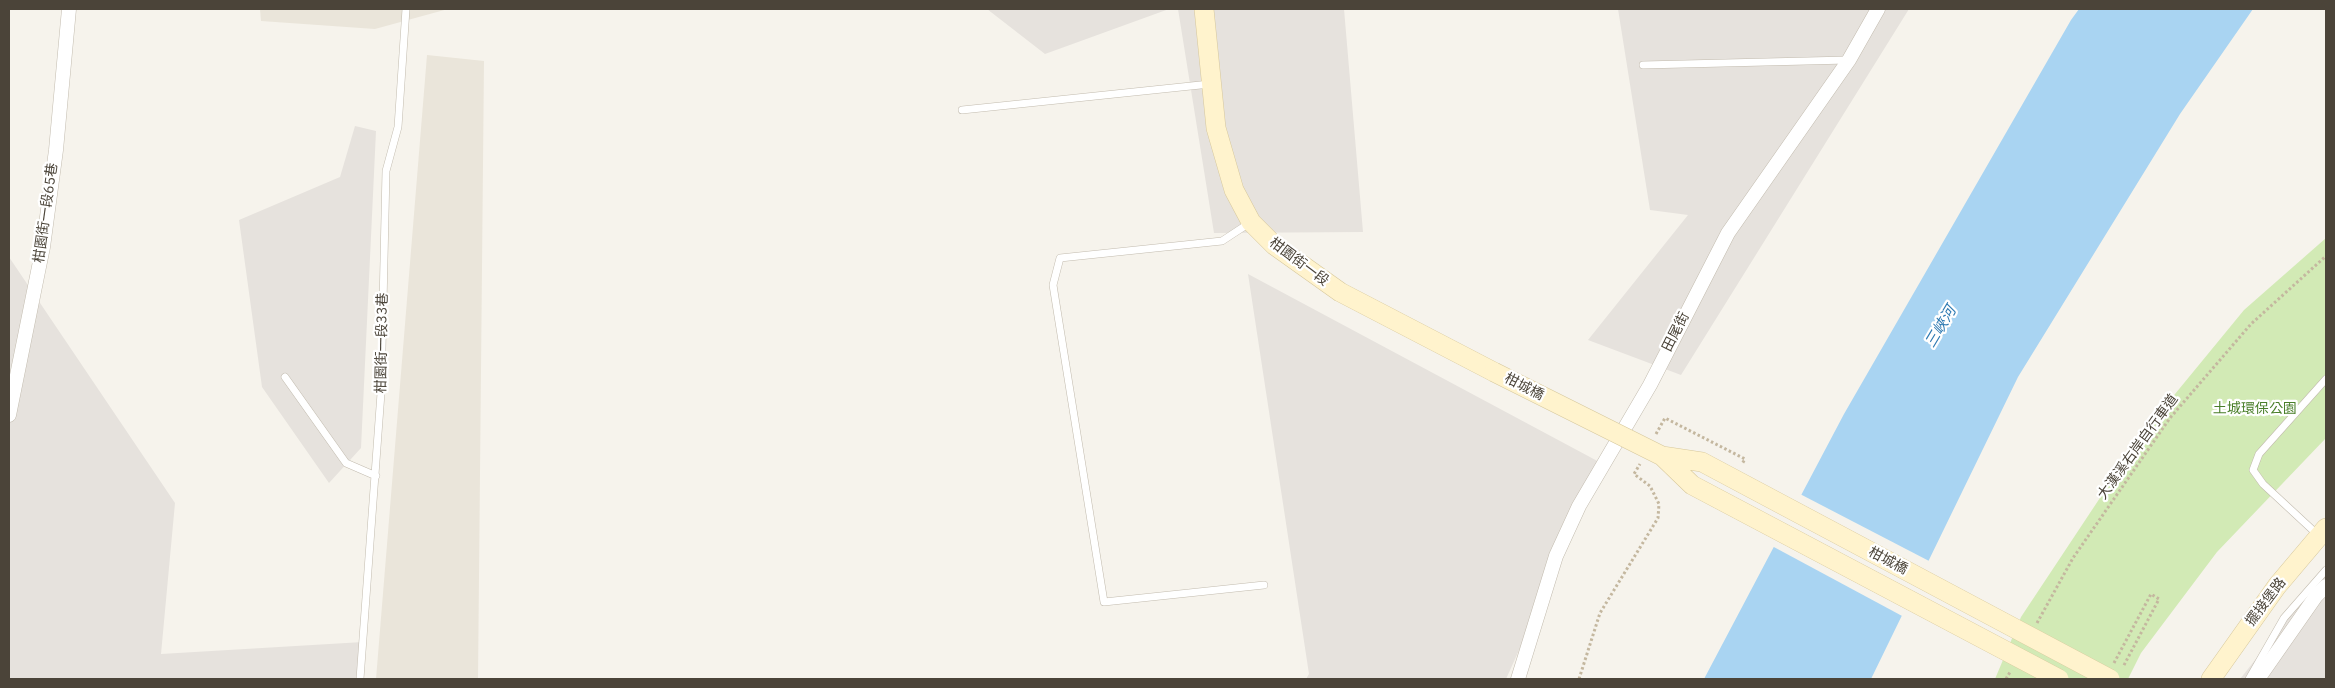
<!DOCTYPE html>
<html>
<head>
<meta charset="utf-8">
<style>
	body { margin:0 }
	#map { position:relative; width:2335px; height:688px; overflow:hidden; background:#f6f3ec; font-family:"IBM Plex Sans",sans-serif }
	canvas { display:block }
	.frame { position:absolute; inset:0; border:10px solid #4b4439; pointer-events:none }
</style>
</head>
<body>
<div id="map">
<canvas width="2335" height="688"></canvas>
<div class="frame"></div>
</div>
<script>
const g = document.querySelector('canvas').getContext('2d');
g.lineJoin = 'round';
function paint(path, color) {
  g.fillStyle = color;
  g.fill(path, 'evenodd');
}
function toPath(rows) {
  const path = new Path2D();
  for (const r of rows) {
    path.moveTo(r[0], r[1]);
    for (let i = 2; i < r.length; i += 2) path.lineTo(r[i], r[i + 1]);
  }
  return path;
}
function strokePath(path, color, width, dash) {
  g.strokeStyle = color;
  g.lineWidth = width;
  g.lineCap = dash ? 'butt' : 'round';
  g.setLineDash(dash || []);
  g.stroke(path);
}
function drawText(font, color, halo, rows, align = 'center') {
  g.font = font + ' "IBM Plex Sans","Noto Sans TC",sans-serif';
  g.lineWidth = 4.5;
  g.setLineDash([]);
  g.textBaseline = 'middle';
  g.strokeStyle = halo;
  g.fillStyle = color;
  for (const [text, x, y, turn = 0] of rows) {
    g.save();
    g.translate(x, y);
    g.rotate((+turn || 0) * Math.PI / 180);
    g.textAlign = isNaN(turn) ? turn : align;
    if (halo) g.strokeText(text, 0, 0);
    g.fillText(text, 0, 0);
    g.restore();
  }
}
paint(toPath([
	[260,9,448,9,375,29,261,21],
	[427,55,484,61,478,679,376,679]
]), '#eae5da');
paint(toPath([
	[987,9,1169,9,1045,54],
	[1178,9,1344,9,1363,232,1214,233],
	[1618,9,1909,9,1681,375,1588,340,1688,215,1650,210],
	[355,126,376,131,361,448,329,483,262,387,239,220,340,177],
	[9,257,175,503,161,654,363,642,359,679,9,679],
	[1248,274,1603,464,1506,679,1306,679,1309,674],
	[2326,565,2326,679,2240,679,2259,655]
]), '#e6e2dd');
paint(toPath([
	[2326,238,2326,438,2217,552,2141,653,2128,679,1995,679,2021,617,2143,433,2244,310]
]), '#d2eab5');
paint(toPath([
	[2079,9,2253,9,2180,114,2018,377,1871,679,1704,679,1844,414,2071,20]
]), '#a9d4f2');
paint(toPath([
	[1800,494,1931,562,1904,617,1772,546]
]), '#f6f3ec');
const lane = toPath([
	[1643,65,1848,60],
	[962,110,1210,84],
	[1251,222,1222,241,1060,258,1053,285,1104,602,1264,585],
	[285,377,346,463,376,476],
	[2318,535,2263,484,2253,470,2259,454,2326,379],
	[360,679,381,393,386,171,398,127,406,9],
	[2249,679,2284,618,2326,570]
]);
const street = toPath([
	[9,415,43,247,56,150,69,9],
	[1518,679,1556,556,1579,506,1650,385,1728,233,1849,60,1878,9],
	[2258,679,2316,596,2326,586]
]);
const secondary = toPath([
	[1204,9,1216,128,1234,190,1251,222,1274,245,1340,292,1494,372],
	[2211,679,2277,586,2326,528]
]);
strokePath(lane, '#c2bbae', 8);
strokePath(street, '#c2bbae', 15);
strokePath(secondary, '#d6c79b', 20);
strokePath(toPath([
	[1656,434,1665,418,1745,459,1742,464],
	[2037,623,2073,558,2170,418,2251,324,2326,256],
	[2114,663,2151,594,2159,599,2123,667],
	[1579,679,1600,613,1658,518,1659,504,1650,486,1634,474,1640,464],
	[2006,679,2010,672]
]), '#c4b79f', 3, [2.5, 2.5]);
strokePath(lane, '#fff', 7);
strokePath(street, '#fff', 14);
strokePath(secondary, '#fff3cd', 19);
const secondaryBridge = toPath([
	[1494,372,1662,456,1702,462,2110,679],
	[1662,456,1692,485,2059,679]
]);
strokePath(secondaryBridge, '#d6c79b', 20, []);
strokePath(secondaryBridge, '#fff3cd', 19);
drawText('14px', '#4b4439', '#fff', [
	["柑園街一段65巷",46,213,-82],
	["柑園街一段",1299,262,37],
	["田尾街",1676,332,-63],
	["柑園街一段33巷",382,343,-89],
	["柑城橋",1524,387,27],
	["大漢溪右岸自行車道",2138,447,-54],
	["柑城橋",1888,561,28],
	["擺接堡路",2266,602,-53]
]);
drawText('14px', '#4a7f2a', '#fff', [
	["土城環保公園",2255,409]
]);
drawText('italic 15px', '#2e7ab2', '#fff', [
	["三峽河",1941,327,-59]
]);
</script>
</body>
</html>
